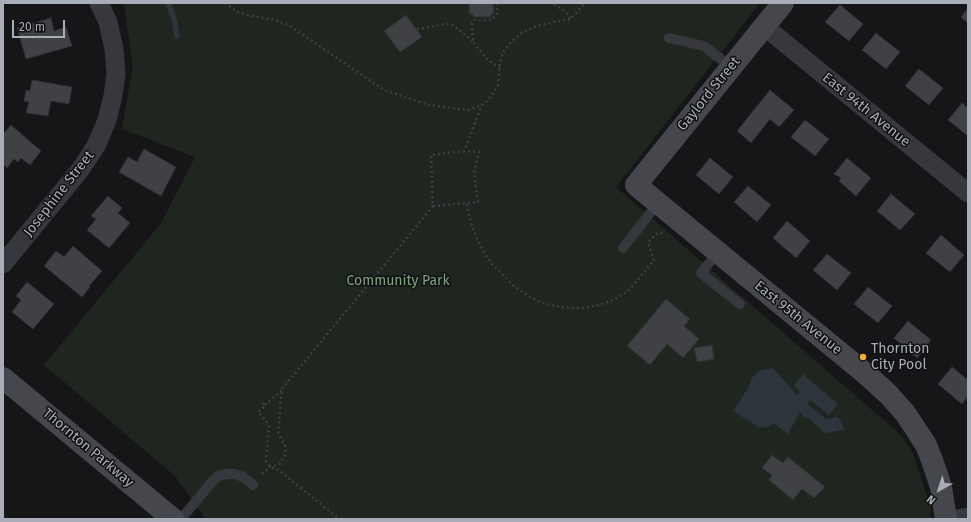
<!DOCTYPE html>
<html>
<head>
<meta charset="utf-8">
<style>
	body { margin:0 }
	#map { position:relative; width:971px; height:522px; overflow:hidden; background:#161618; font-family:"Fira Sans",sans-serif }
	canvas { display:block }
	.frame { position:absolute; inset:0; border:4px solid #a8adb8; pointer-events:none }
	.north { position:absolute; left:919px; top:470px; width:40px; height:40px; -webkit-text-stroke:3px #111113; paint-order:stroke; rotate:219deg; font-size:11px; font-weight:700; line-height:16px; text-align:center; color:#a8adb8 }
	.north::after { content:''; display:block; margin:auto; width:14px; height:18px; background:#a8adb8; clip-path:polygon(50% 0,100% 100%,50% 72%,0 100%) }
	.scale { position:absolute; left:12px; top:20px; width:53px; height:18px; box-sizing:border-box; border:2px solid #a8adb8; border-top:0; padding-left:5px; font-size:12px; line-height:14px; white-space:nowrap; color:#a8adb8; -webkit-text-stroke:3px #111113; paint-order:stroke }
</style>
</head>
<body>
<div id="map">
<canvas width="971" height="522"></canvas>
<div class="frame"></div>
<div class="north">N</div>
<div class="scale">20 m</div>
</div>
<script>
const g = document.querySelector('canvas').getContext('2d');
g.lineJoin = 'round';
function paint(path, color) {
  g.fillStyle = color;
  g.fill(path, 'evenodd');
}
function toPath(rows) {
  const path = new Path2D();
  for (const r of rows) {
    path.moveTo(r[0], r[1]);
    for (let i = 2; i < r.length; i += 2) path.lineTo(r[i], r[i + 1]);
  }
  return path;
}
function strokePath(path, color, width, dash) {
  g.strokeStyle = color;
  g.lineWidth = width;
  g.lineCap = dash ? 'butt' : 'round';
  g.setLineDash(dash || []);
  g.stroke(path);
}
function drawText(font, color, halo, rows, align = 'center') {
  g.font = font + ' "Fira Sans",sans-serif';
  g.lineWidth = 3;
  g.setLineDash([]);
  g.textBaseline = 'middle';
  g.strokeStyle = halo;
  g.fillStyle = color;
  for (const [text, x, y, turn = 0] of rows) {
    g.save();
    g.translate(x, y);
    g.rotate((+turn || 0) * Math.PI / 180);
    g.textAlign = isNaN(turn) ? turn : align;
    if (halo) g.strokeText(text, 0, 0);
    g.fillText(text, 0, 0);
    g.restore();
  }
}
paint(toPath([
	[122,3,760,3,616,187,902,436,913,453,930,506,930,519,206,519,175,476,44,365,161,223,195,157,122,129,133,66,124,6]
]), '#1e261f');
paint(toPath([
	[773,368,797,395,800,392,794,385,803,374,838,404,829,415,810,400,807,404,826,419,837,417,842,422,844,430,825,433,809,419,804,417,800,412,788,434,774,423,768,427,760,428,733,411,748,388,751,379,759,371]
]), '#2c353c');
strokePath(toPath([
	[168,3,174,19,177,36]
]), '#2c353c', 5.5);
const building = toPath([
	[469,3,493,3,494,14,491,14,491,17,473,17,473,14,469,14,469,3],
	[840,5,863,24,849,41,825,22,840,5],
	[968,8,968,23,961,17,968,8],
	[406,15,422,37,400,52,384,31,406,15],
	[51,18,54,31,66,27,72,46,26,59,17,28,51,18],
	[876,33,900,52,886,69,862,50,876,33],
	[919,69,943,88,929,105,905,86,919,69],
	[32,80,72,87,69,104,51,101,48,116,26,113,29,102,24,101,26,90,30,91,32,80],
	[770,90,794,110,779,127,770,119,751,143,737,131,770,90],
	[962,103,968,108,968,136,948,120,962,103],
	[805,120,829,139,815,156,791,137,805,120],
	[11,125,41,151,30,165,21,158,18,162,14,159,7,168,3,164,3,134,11,125],
	[144,149,176,167,161,196,119,172,128,157,137,162,144,149],
	[710,158,733,177,719,194,696,175,710,158],
	[847,158,871,178,856,196,839,181,841,178,834,174,847,158],
	[748,186,771,205,757,222,734,202,748,186],
	[891,194,915,214,900,230,877,211,891,194],
	[108,196,122,208,118,213,130,223,109,248,87,230,96,219,91,216,108,196],
	[787,221,810,241,796,258,773,238,787,221],
	[941,235,964,255,950,272,926,253,941,235],
	[73,246,102,271,89,286,90,287,82,297,44,266,56,251,64,257,73,246],
	[827,254,851,273,837,290,813,270,827,254],
	[27,282,54,304,33,329,12,312,21,300,16,296,27,282],
	[868,287,892,306,878,323,854,304,868,287],
	[666,299,690,319,684,326,699,339,683,358,667,344,650,365,627,346,666,299],
	[908,321,931,340,917,358,894,338,908,321],
	[712,345,714,359,697,362,694,348,712,345],
	[952,367,968,380,968,396,962,404,938,384,952,367],
	[772,455,783,463,788,457,825,487,814,498,802,489,793,500,769,480,772,475,762,468,772,455]
]);
paint(building, '#404145');
strokePath(building, '#303034', 1);
strokePath(toPath([
	[225,3,238,12,248,15,275,20,290,26,384,90,428,105,468,110,482,105,487,101,492,95,498,85,500,63,503,52,511,42,522,33,536,26,554,22,571,19,585,3],
	[497,3,497,14,492,20,475,20,472,23,473,42,488,60,500,68],
	[549,3,555,5,565,11,571,19],
	[417,29,447,24,453,25,473,41],
	[467,204,470,219,476,237,485,254,492,264,514,286,527,295,542,303,555,306,568,308,583,308,599,305,615,299,628,291,637,281,654,260,648,243,655,235,658,233,663,233],
	[433,206,478,202,474,173,479,152,464,151],
	[263,403,265,406,258,412,266,421,269,426,266,461,270,467,280,471,339,519],
	[265,405,282,390],
	[262,474,270,467,279,465,286,454,285,446,278,432,282,389,433,206,431,155,464,151,482,105]
]), '#3d3f44', 2.5, [2, 3]);
strokePath(toPath([
	[669,38,704,46,731,67],
	[623,248,658,203],
	[718,252,701,273,740,304],
	[181,519,211,483,218,476,227,474,235,474,243,477,253,485]
]), '#37383d', 10);
strokePath(toPath([
	[764,26,968,193],
	[3,264,80,170,96,146,107,120,113,96,116,74,114,49,108,22,99,3],
	[956,519,968,517]
]), '#37383d', 19);
strokePath(toPath([
	[783,3,636,185,866,374,888,394,905,413,917,431,926,445,932,460,941,487,946,519],
	[3,378,173,519]
]), '#45474d', 22);
for (const [x, y, r, color] of [
	[863,357,4,"#f2b134"]
]) {
  const dot = new Path2D();
  dot.arc(x, y, r, 0, 2 * Math.PI);
  g.fillStyle = color;
  g.fill(dot);
  strokePath(dot, '#111113', 1.5);
}
drawText('14px', '#a8adb8', '#111113', [
	["Gaylord Street",709,94,-51],
	["East 94th Avenue",866,110,39],
	["Josephine Street",59,194,-52],
	["East 95th Avenue",798,318,39],
	["Thornton Parkway",88,448,40]
]);
drawText('14px', '#7fa381', '#111113', [
	["Community Park",398,281]
]);
drawText('14px', '#a8adb8', '#111113', [
	["Thornton",871,349],
	["City Pool",871,365]
], 'left');
</script>
</body>
</html>
